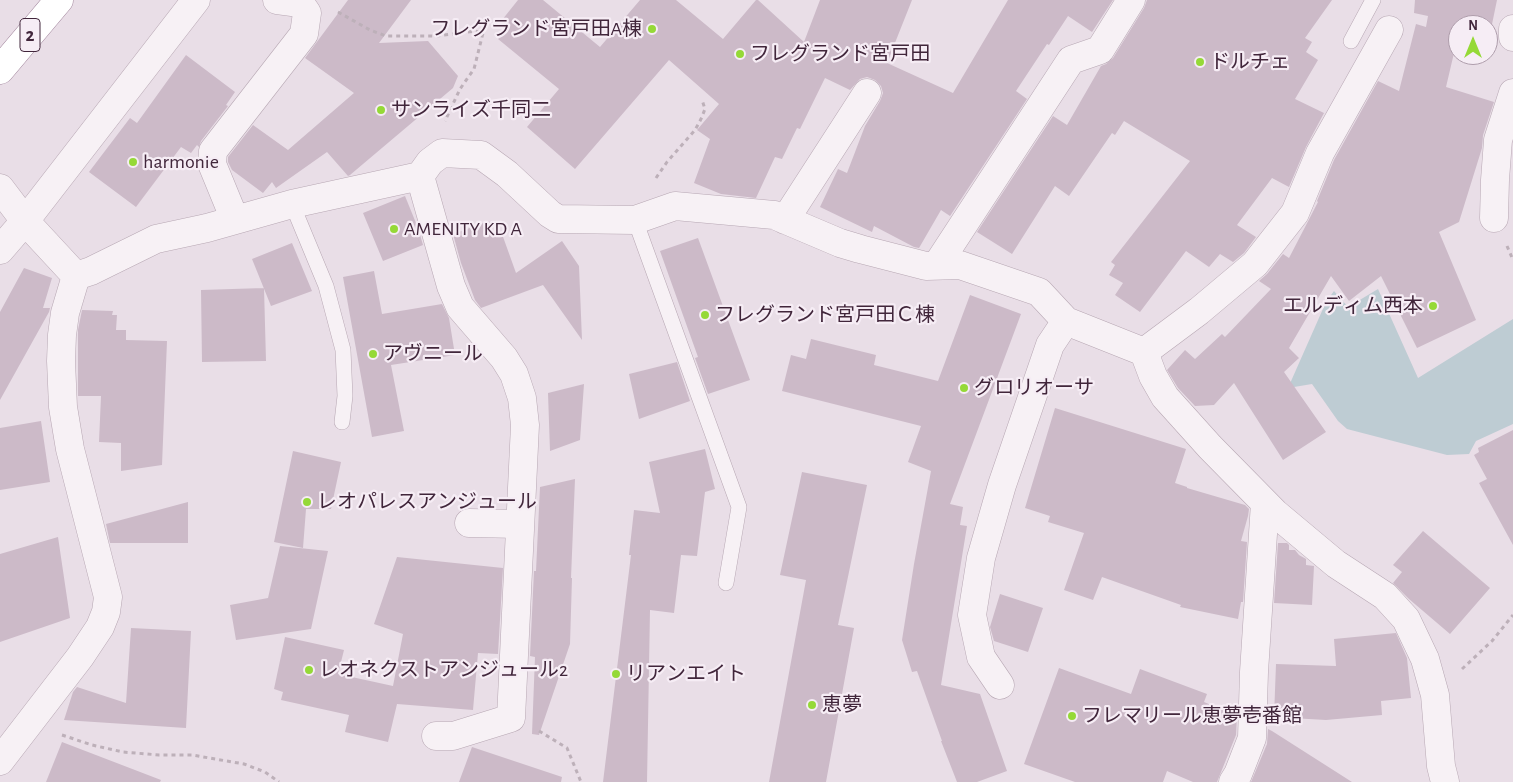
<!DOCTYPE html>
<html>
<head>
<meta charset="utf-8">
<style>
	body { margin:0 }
	#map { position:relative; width:1513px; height:782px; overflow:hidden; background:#e9dee7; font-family:"Alegreya Sans",sans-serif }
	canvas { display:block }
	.north { position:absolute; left:1448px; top:15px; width:50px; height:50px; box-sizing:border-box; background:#f6edf5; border:1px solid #ae9dab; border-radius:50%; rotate:0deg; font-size:14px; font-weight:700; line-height:20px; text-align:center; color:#41263b }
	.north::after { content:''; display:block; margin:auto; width:18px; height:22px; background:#95d937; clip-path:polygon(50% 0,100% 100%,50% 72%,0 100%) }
</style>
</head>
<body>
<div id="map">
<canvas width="1513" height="782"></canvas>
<div class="north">N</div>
</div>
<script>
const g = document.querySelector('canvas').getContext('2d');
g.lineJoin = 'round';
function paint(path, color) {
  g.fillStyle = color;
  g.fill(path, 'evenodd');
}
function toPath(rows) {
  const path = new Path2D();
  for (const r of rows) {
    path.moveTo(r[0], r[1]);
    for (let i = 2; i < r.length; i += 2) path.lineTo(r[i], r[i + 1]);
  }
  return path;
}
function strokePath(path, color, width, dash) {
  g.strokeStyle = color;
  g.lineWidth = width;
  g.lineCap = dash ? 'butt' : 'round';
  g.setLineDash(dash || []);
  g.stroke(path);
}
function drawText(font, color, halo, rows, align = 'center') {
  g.font = font + ' "Alegreya Sans","Noto Sans JP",sans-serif';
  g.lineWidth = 4.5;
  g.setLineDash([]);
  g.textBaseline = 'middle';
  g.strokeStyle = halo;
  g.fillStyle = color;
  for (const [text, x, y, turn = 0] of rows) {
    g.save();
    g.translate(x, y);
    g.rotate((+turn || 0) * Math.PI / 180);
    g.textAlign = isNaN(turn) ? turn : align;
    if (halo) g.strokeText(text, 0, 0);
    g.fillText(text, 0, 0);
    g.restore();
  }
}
paint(toPath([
	[1378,289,1418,378,1513,319,1513,424,1476,441,1469,454,1447,455,1347,429,1338,421,1312,384,1288,388,1326,302,1334,291,1348,307]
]), '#beccd3');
paint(toPath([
	[348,0,411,0,379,43,428,41,458,76,453,88,350,175,348,176,327,152,276,188,272,182,263,193,232,170,228,162,228,157,253,125,288,150,354,93,305,58],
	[518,0,543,0,600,47,640,0,676,0,723,39,756,0,758,0,804,42,820,0,912,0,887,63,953,93,1008,0,1113,0,1092,32,1068,16,1049,45,1047,44,1016,91,1027,99,950,216,941,210,919,248,914,247,874,226,872,232,820,207,838,169,847,173,865,126,880,101,883,93,881,86,875,80,867,77,860,79,850,90,825,78,800,129,797,128,782,159,775,157,756,198,721,194,694,183,710,139,697,130,719,104,669,60,575,169,527,127,559,89,498,39,506,31,498,25],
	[1147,0,1332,0,1305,38,1312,42,1306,52,1318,60,1295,99,1324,113,1306,147,1289,187,1272,178,1237,225,1256,237,1244,253,1233,262,1220,254,1209,267,1186,251,1140,312,1115,295,1123,283,1109,275,1115,265,1111,262,1190,161,1124,121,1115,135,1112,133,1069,196,1055,186,1012,254,977,232,1053,116,1067,125,1101,66,1106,64,1113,58,1144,8],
	[1415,0,1497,0,1491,29,1488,29,1488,25,1471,25,1461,23,1461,25,1458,25,1458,36,1446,87,1494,102,1483,135,1482,148,1459,222,1439,232,1476,320,1417,348,1381,276,1349,301,1331,276,1289,348,1299,358,1284,372,1326,432,1283,460,1234,383,1214,405,1195,406,1178,388,1167,370,1185,350,1195,359,1222,334,1225,337,1271,289,1259,281,1267,274,1283,254,1289,258,1318,202,1317,201,1334,160,1378,81,1399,91,1416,24,1426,27,1428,16,1414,13],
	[186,55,235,92,226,105,228,106,201,141,199,147,197,145,191,153,181,147,136,207,89,172,130,118,137,123],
	[405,196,418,228,423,245,383,261,363,213],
	[489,221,495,237,502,234,516,273,562,241,579,266,582,340,543,285,481,308,475,300,461,263,453,234],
	[698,238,750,380,708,394,695,358,698,357,660,251],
	[292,243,312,291,271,306,252,259],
	[24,268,52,278,43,308,50,308,49,312,0,400,0,312],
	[374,271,382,314,442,304,449,318,455,355,391,365,404,431,372,437,343,277],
	[264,288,266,361,202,362,201,290],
	[970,295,1021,314,950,504,963,507,960,525,967,526,941,685,980,694,1007,771,977,782,957,782,941,741,942,741,917,671,912,672,902,640,914,564,931,471,908,462,921,426,782,391,791,355,806,359,811,339,876,355,874,365,938,381],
	[82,310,113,311,112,315,117,315,116,330,126,330,126,340,167,341,162,465,121,471,121,443,99,442,101,396,78,396,78,330],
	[677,362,690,401,639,419,629,374],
	[584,384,580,440,550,451,548,393],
	[1055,408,1186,449,1175,483,1187,487,1187,488,1245,505,1249,509,1248,516,1241,541,1247,542,1243,602,1241,602,1238,619,1180,607,1181,605,1102,577,1093,600,1064,590,1084,533,1048,522,1050,516,1025,508],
	[41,421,50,482,0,490,0,428],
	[1513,430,1513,545,1479,483,1487,479,1474,455,1479,452,1478,448],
	[705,449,715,489,705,492,697,556,681,555,674,613,650,610,647,782,603,782,631,555,629,555,634,510,660,513,649,462],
	[293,451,341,462,331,509,306,509,303,548,274,542],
	[802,472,867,485,838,625,854,628,826,782,769,782,806,580,780,575],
	[575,479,571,578,572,578,570,644,539,735,532,734,535,657,530,656,534,571,536,571,540,487],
	[188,502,188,543,110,543,106,524],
	[1423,531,1490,588,1450,634,1409,599,1393,583,1402,572,1393,565],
	[58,537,70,618,0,642,0,554],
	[1278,543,1287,543,1289,545,1289,550,1295,550,1299,555,1306,559,1306,565,1314,566,1312,605,1274,603],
	[280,546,328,551,311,629,236,640,230,605,268,598],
	[397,557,503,568,498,654,478,653,473,710,397,704,388,742,345,732,349,715,281,700,283,692,274,689,285,637,344,650,338,674,393,686,403,634,374,624],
	[1000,594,1043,608,1028,652,994,641,990,627],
	[131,628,191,631,186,728,64,720,73,692,77,687,126,703],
	[1396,633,1407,658,1411,698,1381,701,1382,715,1326,720,1274,717,1276,664,1336,666,1334,639],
	[1059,668,1131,694,1140,669,1207,694,1204,702,1237,716,1236,735,1217,782,1193,782,1167,771,1163,782,1075,782,1024,764],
	[1268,729,1272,731,1352,782,1251,782,1267,744],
	[62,742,161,780,160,782,46,782],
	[472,747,562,777,561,782,459,782]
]), '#ccbac8');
const lane = toPath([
	[1351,41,1373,0],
	[292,204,326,286,343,350,345,396,342,422],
	[635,220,739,507,726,583]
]);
const street = toPath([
	[1513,29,1513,37],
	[420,176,451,286,460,307,504,358,514,374,522,398,525,425,511,718,453,736,436,736],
	[0,188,25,221,76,276,91,271,156,239,207,228,292,204,420,176,430,162,442,153,481,155,507,174,550,214,558,219,635,220,675,206,774,215,840,243,860,249,926,266,960,265,1039,292,1066,321,1144,352,1153,376,1165,397,1210,447,1275,513,1336,564,1385,596,1406,619,1425,659,1435,695,1441,766,1445,782],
	[1494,218,1495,180,1498,140,1513,93],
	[235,220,212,164,213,151,304,34,307,13,300,3,277,0],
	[785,220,867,93],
	[0,250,25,221,196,0],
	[937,265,1071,60,1100,50,1131,0],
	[1144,352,1199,311,1255,264,1295,213,1320,153,1389,30],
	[469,523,520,524],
	[1000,685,981,657,972,615,981,558,1002,485,1050,345,1066,321],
	[0,761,80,657,100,627,106,612,108,597,70,449,63,407,61,361,62,335,65,313,76,276],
	[1233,782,1238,774,1252,738,1254,672,1265,503]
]);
const highway = toPath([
	[0,70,59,0]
]);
strokePath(lane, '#b7a7b3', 16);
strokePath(street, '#b7a7b3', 29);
strokePath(highway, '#a0849b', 29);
strokePath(toPath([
	[338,12,370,30,386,36,436,36,475,31,483,33,474,69,460,89,445,121],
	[656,178,667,162,695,130,701,119,705,109,702,100],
	[1507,246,1513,260],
	[1462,669,1492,641,1513,615],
	[539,731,567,748,581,782],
	[62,735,92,745,123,752,159,755,192,755,244,764,265,772,279,782]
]), '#bdb0b9', 3, [4, 4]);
strokePath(lane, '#f7f1f5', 15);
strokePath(street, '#f7f1f5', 28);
strokePath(highway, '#fff', 28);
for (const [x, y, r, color] of [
	[652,29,5,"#95d937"],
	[740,54,5,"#95d937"],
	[1200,62,5,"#95d937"],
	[381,110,5,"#95d937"],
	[133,162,5,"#95d937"],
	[394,229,5,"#95d937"],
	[1433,306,5,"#95d937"],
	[705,315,5,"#95d937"],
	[373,354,5,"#95d937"],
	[964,388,5,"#95d937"],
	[307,502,5,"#95d937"],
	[309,670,5,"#95d937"],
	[616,674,5,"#95d937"],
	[812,705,5,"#95d937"],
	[1072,716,5,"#95d937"]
]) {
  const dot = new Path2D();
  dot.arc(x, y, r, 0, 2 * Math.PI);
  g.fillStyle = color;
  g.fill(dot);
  strokePath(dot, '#f6edf5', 2);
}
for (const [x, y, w] of [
	[30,35,20]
]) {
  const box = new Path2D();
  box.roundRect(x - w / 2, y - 16.5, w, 33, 4);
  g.fillStyle = '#f6edf5';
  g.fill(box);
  strokePath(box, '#41263b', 1);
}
drawText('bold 19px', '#41263b', null, [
	["2",30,35]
]);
drawText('20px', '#41263b', '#f6edf5', [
	["フレグランド宮戸田A棟",642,29,"right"],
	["フレグランド宮戸田",750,54],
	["ドルチェ",1210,62],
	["サンライズ千同二",391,110],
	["harmonie",143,162],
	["AMENITY KD A",404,229],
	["エルディム西本",1423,306,"right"],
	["フレグランド宮戸田Ｃ棟",715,315],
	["アヴニール",383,354],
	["グロリオーサ",974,388],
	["レオパレスアンジュール",317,502],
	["レオネクストアンジュール2",319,670],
	["リアンエイト",626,674],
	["恵夢",822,705],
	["フレマリール恵夢壱番館",1082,716]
], 'left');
</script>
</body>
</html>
